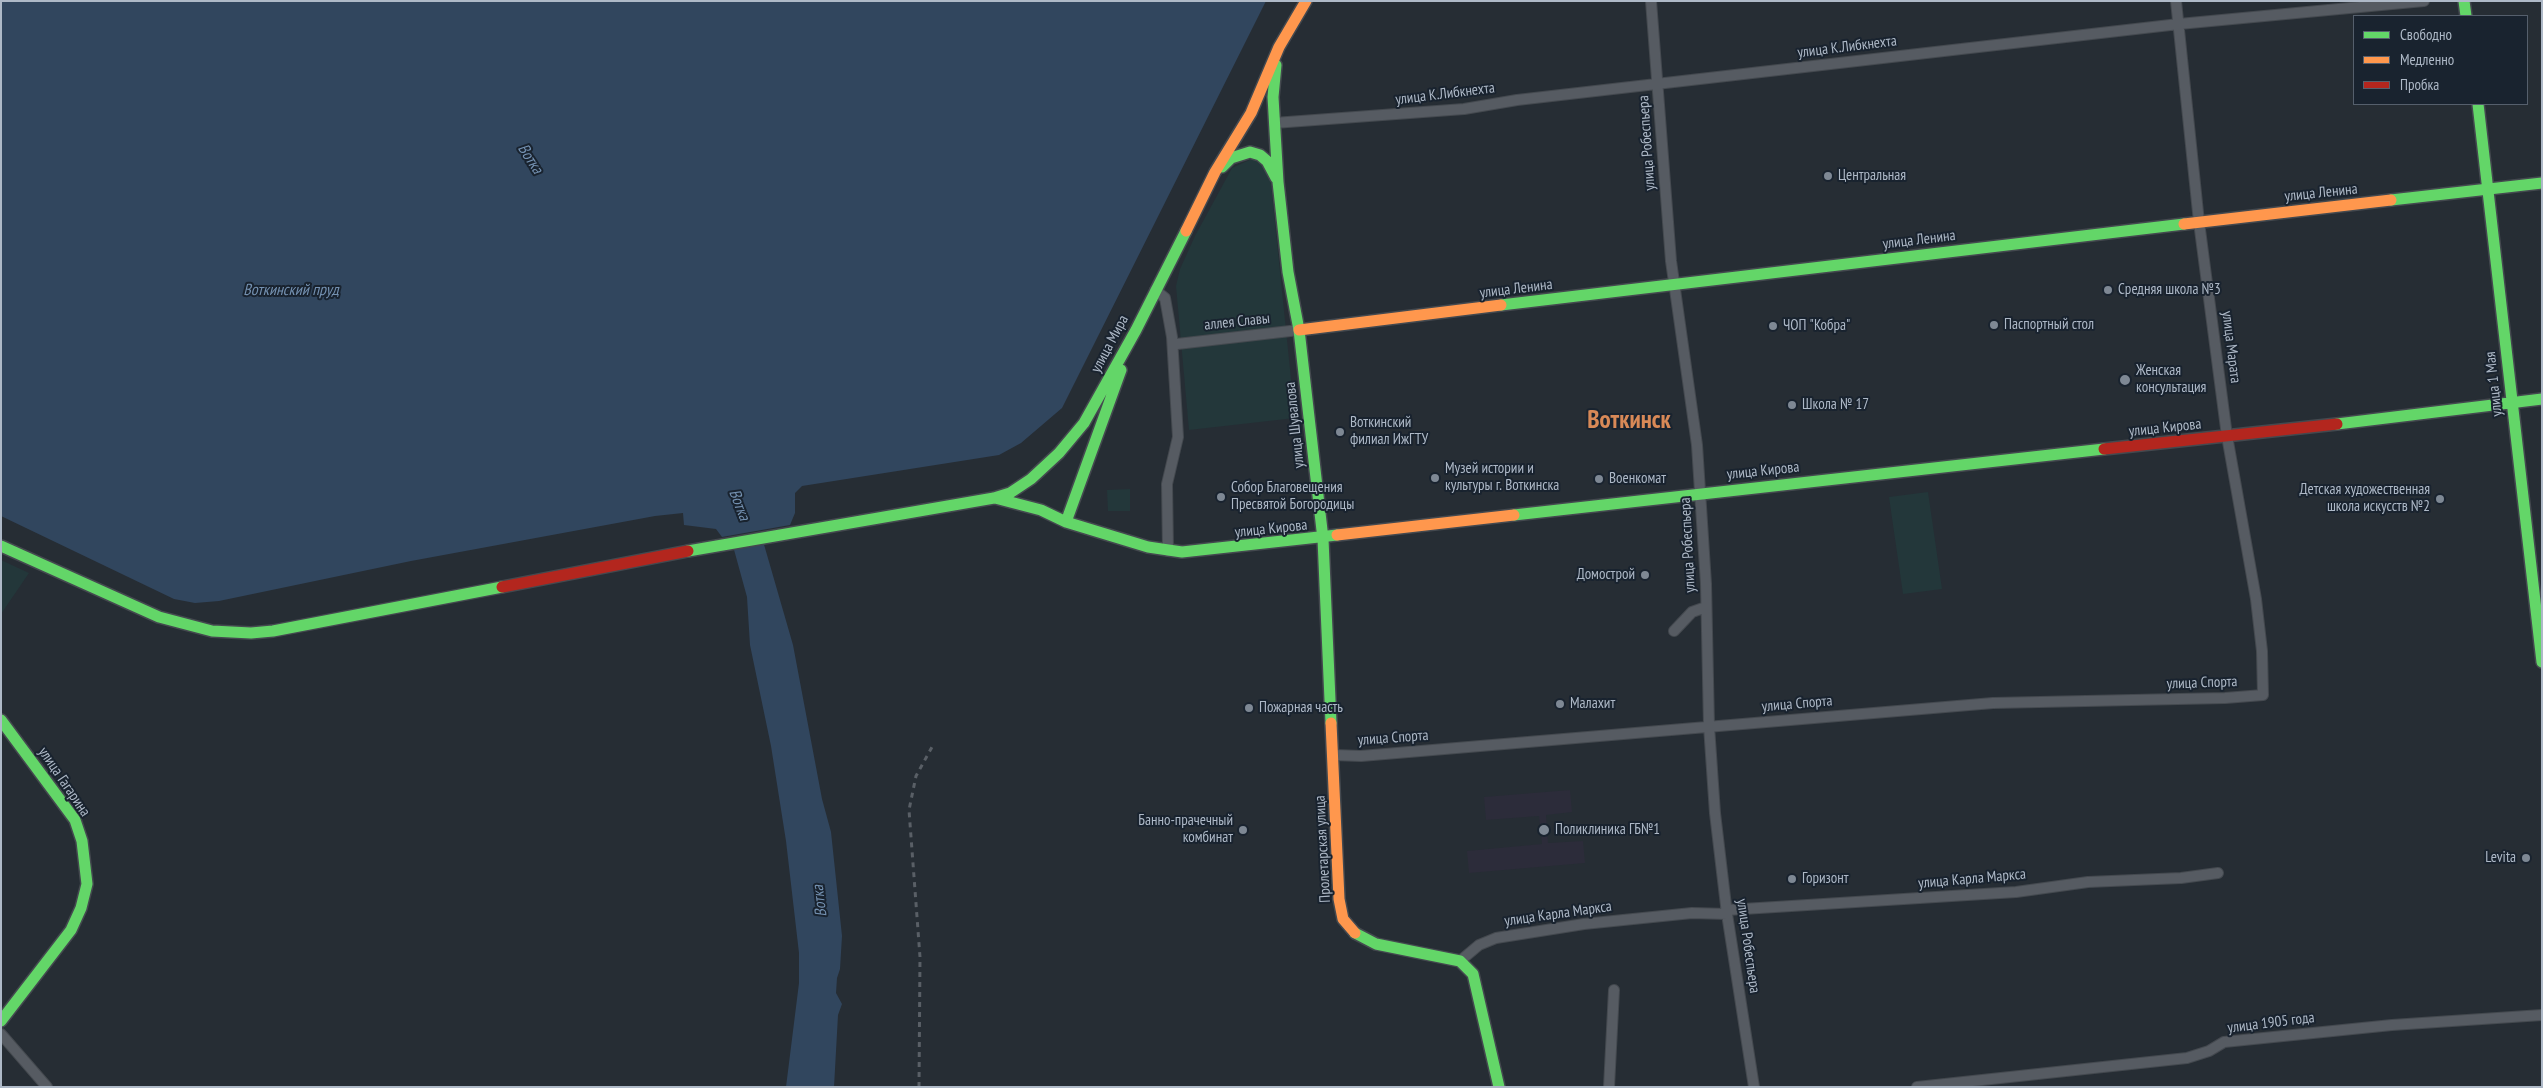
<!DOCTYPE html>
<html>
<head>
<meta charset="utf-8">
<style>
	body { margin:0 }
	#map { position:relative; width:2543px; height:1088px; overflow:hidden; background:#262d34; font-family:"PT Sans Narrow",sans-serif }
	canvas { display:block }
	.frame { position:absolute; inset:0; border:2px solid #aeb9c7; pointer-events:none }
	.legend { position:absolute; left:2353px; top:15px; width:175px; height:90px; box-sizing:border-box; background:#19232f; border:1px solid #555f6c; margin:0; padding:6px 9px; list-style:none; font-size:15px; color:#aeb9c7 }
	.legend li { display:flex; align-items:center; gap:10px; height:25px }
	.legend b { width:25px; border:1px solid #555f6c }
</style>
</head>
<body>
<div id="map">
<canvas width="2543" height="1088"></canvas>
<div class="frame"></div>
<ul class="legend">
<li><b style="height:6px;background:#63d668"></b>Свободно</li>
<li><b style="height:6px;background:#ff974d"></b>Медленно</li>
<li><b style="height:6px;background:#b3261e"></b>Пробка</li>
</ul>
</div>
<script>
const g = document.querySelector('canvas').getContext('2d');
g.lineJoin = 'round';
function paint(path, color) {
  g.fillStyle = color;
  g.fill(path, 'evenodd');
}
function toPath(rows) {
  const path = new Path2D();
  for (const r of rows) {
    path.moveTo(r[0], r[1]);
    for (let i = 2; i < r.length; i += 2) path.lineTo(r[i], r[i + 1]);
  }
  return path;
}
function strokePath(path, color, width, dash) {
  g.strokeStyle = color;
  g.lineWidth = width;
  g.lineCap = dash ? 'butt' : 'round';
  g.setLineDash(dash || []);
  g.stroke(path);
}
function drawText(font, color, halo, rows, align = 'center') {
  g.font = font + ' "PT Sans Narrow",sans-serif';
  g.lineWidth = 4;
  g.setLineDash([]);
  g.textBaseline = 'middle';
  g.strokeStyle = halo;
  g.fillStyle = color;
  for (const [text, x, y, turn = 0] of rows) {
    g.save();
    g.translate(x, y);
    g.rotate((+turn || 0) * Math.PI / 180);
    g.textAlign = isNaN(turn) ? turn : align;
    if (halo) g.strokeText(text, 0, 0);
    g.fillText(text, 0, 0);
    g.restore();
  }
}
paint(toPath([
	[1570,790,1572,812,1546,815,1548,843,1583,841,1585,863,1469,873,1467,851,1542,844,1539,816,1486,820,1484,797]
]), '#2c2c3a');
paint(toPath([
	[1256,157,1270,174,1295,418,1189,430,1176,286,1180,269,1195,236,1232,168],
	[1130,489,1130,511,1108,511,1107,490],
	[1928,492,1942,589,1903,594,1889,497],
	[1,560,29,573,1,614]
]), '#23373a');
paint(toPath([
	[1,1,1266,1,1062,408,1021,443,999,455,802,486,795,493,795,513,790,525,722,537,716,529,684,525,683,513,655,516,411,561,219,601,195,603,174,599,1,516],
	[763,541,793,645,822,799,831,832,842,936,840,969,837,978,836,993,842,1004,838,1015,834,1087,786,1087,799,983,799,953,786,841,771,746,750,645,747,597,733,546]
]), '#31465e');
const street = toPath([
	[1651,1,1671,261,1697,445,1706,584,1709,726,1715,813,1727,914,1754,1087],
	[1274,123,1464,109,1517,100,2179,24,2424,1],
	[1155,290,1165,298,1172,337,1178,437,1167,484,1168,551],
	[1177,344,1299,330],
	[1674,631,1692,612,1706,607],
	[1334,755,1361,756,1993,703,2225,698,2263,695,2262,651,2256,599,2227,436,2199,222,2176,1],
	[1727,910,2016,892,2088,882,2181,878,2218,873],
	[1460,961,1479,945,1496,938,1584,924,1692,913,1727,914],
	[1,1034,47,1087],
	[1609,1087,1614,990],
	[1917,1087,2187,1058,2209,1051,2224,1042,2392,1025,2542,1015]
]);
const fast = toPath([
	[2464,1,2466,16],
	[1276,65,1273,97,1278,182,1288,272,1299,330,1323,539,1331,723],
	[2478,104,2542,662],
	[1222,167,1231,158,1250,152,1260,155,1267,161,1276,178],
	[2391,200,2542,183],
	[1501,305,2184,224],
	[2337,424,2542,399],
	[995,498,1041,510,1066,522,1148,547,1182,552,1337,535],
	[1514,515,2104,449],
	[1066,522,1121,370],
	[1,546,159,617,212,631,251,633,273,631,502,587],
	[688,551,994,498,1010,493,1031,479,1059,453,1084,423,1136,330,1186,231],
	[1,720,75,820,82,841,87,884,81,908,71,930,1,1021],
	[1355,933,1376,944,1460,961,1473,974,1499,1087]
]);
const slow = toPath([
	[2184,224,2391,200],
	[1186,231,1215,172,1251,113,1279,47,1306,1],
	[1299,330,1501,305],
	[1337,535,1514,515],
	[1331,723,1339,899,1343,919,1355,933]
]);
const jam = toPath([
	[2104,449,2337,424],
	[502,587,688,551]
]);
strokePath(street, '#44494f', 12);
strokePath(fast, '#44494f', 14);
strokePath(slow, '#44494f', 14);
strokePath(jam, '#44494f', 14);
strokePath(street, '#565b62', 10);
strokePath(fast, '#63d668', 11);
strokePath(slow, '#ff974d', 11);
strokePath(jam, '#b3261e', 11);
strokePath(toPath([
	[919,1087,920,957,909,810,916,776,932,747]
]), '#595f66', 3, [5, 5]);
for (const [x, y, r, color] of [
	[1828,176,5,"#7e8894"],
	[2108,290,5,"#7e8894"],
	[1994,325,5,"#7e8894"],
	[1773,326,5,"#7e8894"],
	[2125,380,6,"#7e8894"],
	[1792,405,5,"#7e8894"],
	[1340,432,5,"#7e8894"],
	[1435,478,5,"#7e8894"],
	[1599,479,5,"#7e8894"],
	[1221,497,5,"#7e8894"],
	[2440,499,5,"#7e8894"],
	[1645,575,5,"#7e8894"],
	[1560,704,5,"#7e8894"],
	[1249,708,5,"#7e8894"],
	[1243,830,5,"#7e8894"],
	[1544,830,6,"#7e8894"],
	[2526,858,5,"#7e8894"],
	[1792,879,5,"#7e8894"]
]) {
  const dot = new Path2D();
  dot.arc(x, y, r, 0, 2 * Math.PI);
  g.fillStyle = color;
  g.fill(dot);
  strokePath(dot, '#19232f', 2);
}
drawText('15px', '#aeb9c7', '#19232f', [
	["улица К.Либкнехта",1847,47,-7],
	["улица К.Либкнехта",1445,94,-7],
	["улица Робеспьера",1647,143,-94],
	["улица Ленина",2321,193,-6],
	["улица Ленина",1919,240,-7],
	["улица Ленина",1516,289,-7],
	["аллея Славы",1237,322,-6],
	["улица Мира",1110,344,-62],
	["улица Марата",2231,347,83],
	["улица 1 Мая",2494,384,-96],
	["улица Шувалова",1295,425,-96],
	["улица Кирова",2165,428,-6],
	["улица Кирова",1763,471,-6],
	["улица Кирова",1271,529,-6],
	["улица Робеспьера",1688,545,-93],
	["улица Спорта",2202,683,-2],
	["улица Спорта",1797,704,-5],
	["улица Спорта",1393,738,-4],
	["улица Гагарина",64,782,56],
	["Пролетарская улица",1323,849,-93],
	["улица Карла Маркса",1972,879,-5],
	["улица Карла Маркса",1558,914,-8],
	["улица Робеспьера",1748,946,82],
	["улица 1905 года",2271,1023,-7]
]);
drawText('15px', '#aeb9c7', '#19232f', [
	["Центральная",1838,176],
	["Средняя школа №3",2118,290],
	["Паспортный стол",2004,325],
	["ЧОП \"Кобра\"",1783,326],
	["Женская",2136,371],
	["консультация",2136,388],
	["Школа № 17",1802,405],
	["Воткинский",1350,423],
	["филиал ИжГТУ",1350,440],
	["Музей истории и",1445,469],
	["культуры г. Воткинска",1445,486],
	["Военкомат",1609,479],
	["Собор Благовещения",1231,488],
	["Пресвятой Богородицы",1231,505],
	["Детская художественная",2430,490,"right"],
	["школа искусств №2",2430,507,"right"],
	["Домострой",1635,575,"right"],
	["Малахит",1570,704],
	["Пожарная часть",1259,708],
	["Банно-прачечный",1233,821,"right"],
	["комбинат",1233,838,"right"],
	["Поликлиника ГБ№1",1555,830],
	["Levita",2516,858,"right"],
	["Горизонт",1802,879]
], 'left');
drawText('italic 16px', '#7491b1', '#19232f', [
	["Вотка",530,159,57],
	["Воткинский пруд",291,290],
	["Вотка",739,505,69],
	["Вотка",820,901,-97]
]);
drawText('bold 25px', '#d88957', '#19232f', [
	["Воткинск",1629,421]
]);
</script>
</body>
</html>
